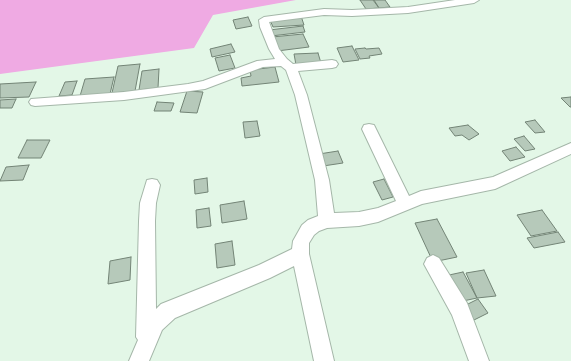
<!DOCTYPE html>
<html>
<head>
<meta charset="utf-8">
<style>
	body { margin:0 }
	canvas { display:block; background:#e3f7e7 }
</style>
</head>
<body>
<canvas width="571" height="361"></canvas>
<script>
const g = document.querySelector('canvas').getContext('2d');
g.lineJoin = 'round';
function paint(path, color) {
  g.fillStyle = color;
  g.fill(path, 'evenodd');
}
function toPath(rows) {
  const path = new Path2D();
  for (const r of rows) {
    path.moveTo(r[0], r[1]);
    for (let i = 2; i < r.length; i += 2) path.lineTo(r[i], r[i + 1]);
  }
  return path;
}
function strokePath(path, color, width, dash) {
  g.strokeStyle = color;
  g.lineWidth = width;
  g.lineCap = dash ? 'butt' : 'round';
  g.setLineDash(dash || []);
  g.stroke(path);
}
paint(toPath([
	[0,0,296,0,213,15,194,48,0,74]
]), '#efaae3');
const building = toPath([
	[360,0,373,0,379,8,366,9,360,0],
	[374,0,385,0,390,7,379,8,374,0],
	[301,16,304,25,273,27,270,20,301,16],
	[248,17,252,26,236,29,233,20,248,17],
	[303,26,305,32,271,36,269,30,303,26],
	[303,34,309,47,277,51,272,37,303,34],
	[231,44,235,52,212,57,210,49,231,44],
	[352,46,359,60,343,62,337,48,352,46],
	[365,48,366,49,379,48,382,54,369,56,370,58,360,59,355,49,365,48],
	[318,53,321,63,296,65,294,54,318,53],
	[230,55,235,68,219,71,215,58,230,55],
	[140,64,135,91,112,93,118,66,140,64],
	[275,67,279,82,242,86,241,78,251,76,250,70,275,67],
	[159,69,158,88,139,90,142,71,159,69],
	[114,77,110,94,80,96,85,79,114,77],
	[77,81,72,95,59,96,65,82,77,81],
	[36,82,29,97,0,98,0,84,36,82],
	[187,91,203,92,197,113,180,112,187,91],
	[571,97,571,107,570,107,561,98,571,97],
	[16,99,12,108,0,108,0,100,16,99],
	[157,102,174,103,171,111,154,111,157,102],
	[535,120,545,132,535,133,525,122,535,120],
	[257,121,260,136,245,138,243,122,257,121],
	[468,125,479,134,469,140,462,135,455,136,449,128,468,125],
	[524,136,535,149,525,151,514,139,524,136],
	[27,140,50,140,41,158,18,158,27,140],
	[516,147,525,157,510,161,502,151,516,147],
	[338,151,343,163,323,166,319,154,338,151],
	[29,165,23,180,0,181,6,167,29,165],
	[207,178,208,192,195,194,194,180,207,178],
	[384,179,393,197,382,200,373,182,384,179],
	[244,201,247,219,222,223,220,205,244,201],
	[209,208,211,226,197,228,196,210,209,208],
	[542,210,557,231,531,236,517,215,542,210],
	[437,219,457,257,433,262,415,223,437,219],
	[558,232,565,242,534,248,527,238,558,232],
	[232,241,235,265,217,268,215,244,232,241],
	[131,257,130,280,108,284,110,261,131,257],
	[484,270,496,296,477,298,466,273,484,270],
	[463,272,477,298,463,301,449,275,463,272],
	[478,299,488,313,470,322,460,308,478,299]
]);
paint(building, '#b6c9ba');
strokePath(building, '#738476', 1);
const minor = toPath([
	[455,0,479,0,474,3,408,13,352,16,324,15,269,22,279,49,287,59,293,64,332,60,336,61,338,64,336,67,332,68,298,71,307,95,329,180,334,213,359,212,378,208,396,201,362,129,364,125,369,124,374,125,409,196,421,191,493,177,571,143,571,154,495,189,422,204,378,222,359,226,327,228,319,231,314,235,309,243,309,254,334,361,314,361,294,266,270,278,175,318,162,330,149,361,129,361,138,340,136,337,139,221,140,203,147,180,152,179,157,180,160,185,156,203,155,221,156,309,161,304,259,265,292,249,293,241,302,225,308,220,318,216,315,180,295,95,286,70,281,66,263,67,205,89,124,100,35,106,31,105,29,102,31,99,124,92,188,84,203,81,257,61,275,59,269,49,260,27,259,20,264,17,324,9,352,10,408,7,455,0],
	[433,255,439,258,467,303,489,361,469,361,452,315,424,264,427,258,433,255]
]);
strokePath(minor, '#a5b7a9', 2);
paint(minor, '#fff');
</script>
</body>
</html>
